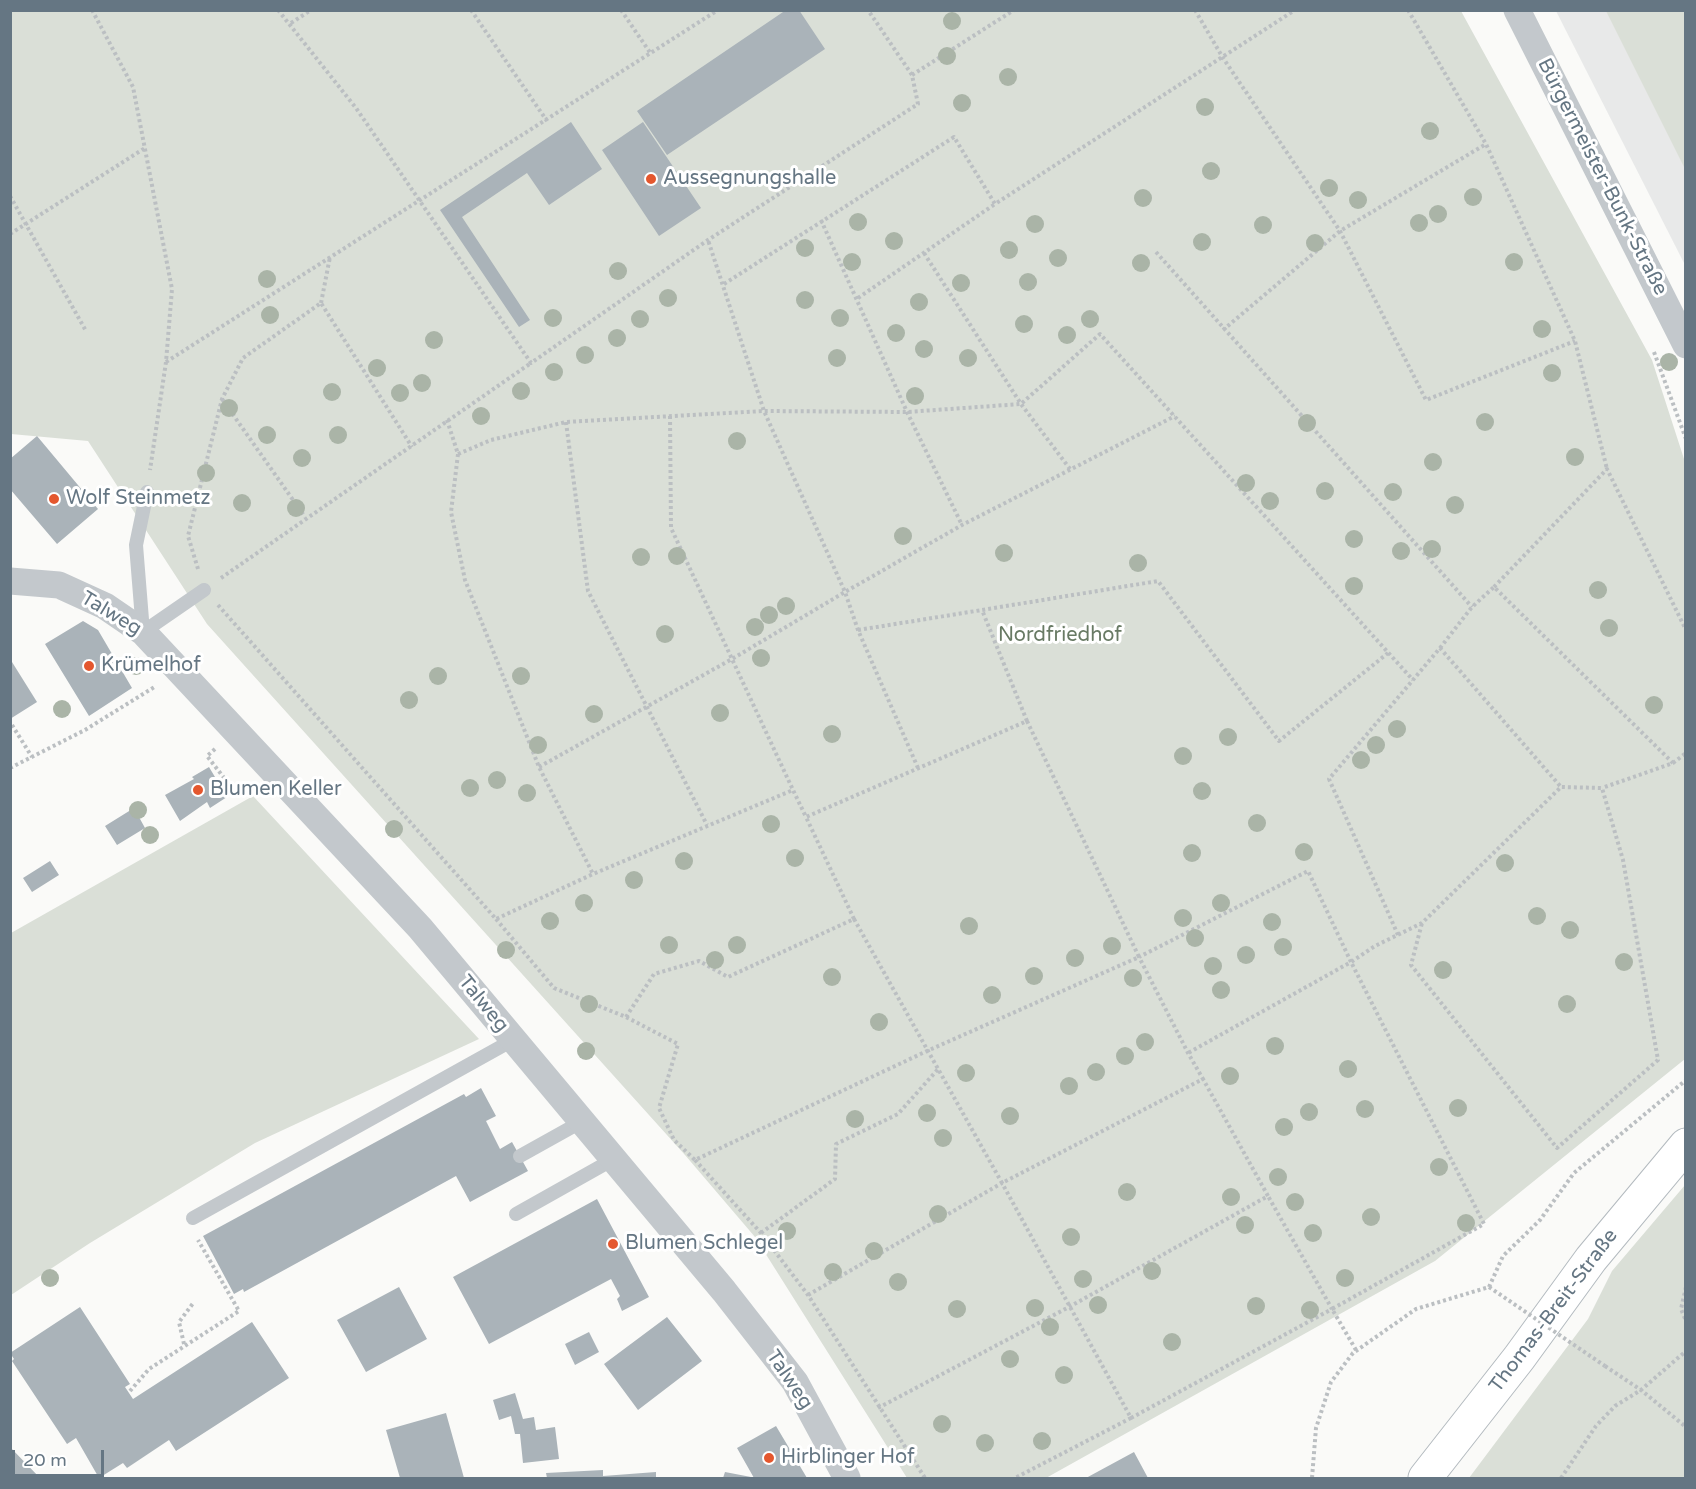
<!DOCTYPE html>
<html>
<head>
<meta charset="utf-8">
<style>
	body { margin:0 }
	#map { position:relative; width:1696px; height:1489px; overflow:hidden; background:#fafaf8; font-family:"Varela Round",sans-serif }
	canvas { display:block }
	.frame { position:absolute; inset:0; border:12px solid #657683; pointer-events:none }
	.scale { position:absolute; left:12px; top:1450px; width:92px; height:27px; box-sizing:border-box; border:3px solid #657683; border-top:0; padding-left:8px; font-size:18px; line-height:21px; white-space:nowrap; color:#657683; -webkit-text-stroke:4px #fff; paint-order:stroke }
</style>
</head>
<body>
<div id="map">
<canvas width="1696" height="1489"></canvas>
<div class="frame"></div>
<div class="scale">20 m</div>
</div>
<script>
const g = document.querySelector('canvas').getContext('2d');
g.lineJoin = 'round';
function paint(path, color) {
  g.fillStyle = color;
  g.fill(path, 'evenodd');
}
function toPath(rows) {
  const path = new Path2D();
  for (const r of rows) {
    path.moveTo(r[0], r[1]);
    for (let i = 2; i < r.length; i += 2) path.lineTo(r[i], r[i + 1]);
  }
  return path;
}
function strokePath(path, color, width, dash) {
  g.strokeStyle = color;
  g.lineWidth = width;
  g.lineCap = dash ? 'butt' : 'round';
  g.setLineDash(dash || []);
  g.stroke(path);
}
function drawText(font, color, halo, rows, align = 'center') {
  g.font = font + ' "Varela Round",sans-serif';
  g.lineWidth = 6;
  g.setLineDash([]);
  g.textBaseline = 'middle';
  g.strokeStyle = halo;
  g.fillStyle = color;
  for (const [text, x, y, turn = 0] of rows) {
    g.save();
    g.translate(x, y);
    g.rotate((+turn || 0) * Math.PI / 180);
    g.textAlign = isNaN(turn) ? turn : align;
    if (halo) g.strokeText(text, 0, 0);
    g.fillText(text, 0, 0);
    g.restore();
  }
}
paint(toPath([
	[1556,11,1685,11,1685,265]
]), '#e8e9e9');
paint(toPath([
	[10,11,1461,11,1652,360,1685,462,1685,1059,1435,1261,1046,1478,907,1478,755,1237,685,1155,207,624,88,441,11,434],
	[1606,11,1685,11,1685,169],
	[253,796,479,1039,255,1143,90,1243,11,1295,11,933],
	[1685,1185,1685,1478,1469,1478,1588,1319,1612,1271]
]), '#dadfd7');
paint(toPath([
	[786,10,799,10,825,49,667,155,637,111],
	[571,122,602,169,549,205,527,173,462,217,530,320,519,327,440,210],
	[643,122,701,208,659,236,602,150],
	[37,436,98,509,57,544,10,489,10,459],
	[83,621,98,630,132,688,89,716,45,644],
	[12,662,37,702,10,719,10,663],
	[209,767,227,797,210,808,207,802,180,821,165,795,194,779,192,777],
	[134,808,145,828,117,845,105,826],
	[50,861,59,875,32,892,23,878],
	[481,1088,496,1116,486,1121,500,1149,512,1142,528,1171,470,1202,456,1176,244,1292,243,1289,234,1294,203,1236,464,1094,466,1097],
	[597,1199,649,1297,622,1311,617,1299,620,1296,611,1279,489,1344,453,1277],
	[399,1287,427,1339,366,1372,337,1320],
	[80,1307,130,1384,125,1387,133,1399,252,1322,289,1378,176,1451,169,1440,127,1468,123,1463,99,1478,76,1438,67,1444,12,1361,14,1359,10,1353],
	[667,1317,702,1361,638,1410,604,1364],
	[589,1332,599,1352,575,1365,565,1344],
	[515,1393,523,1419,534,1417,536,1430,555,1427,559,1459,523,1463,520,1434,515,1434,511,1416,499,1420,493,1400],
	[446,1413,464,1478,400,1478,386,1430],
	[776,1426,807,1478,754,1478,737,1448],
	[10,1447,40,1478,10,1478],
	[1134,1452,1148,1478,1086,1478],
	[603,1470,603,1476,656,1472,656,1478,547,1478,546,1473],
	[725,1472,751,1477,751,1478,723,1478]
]), '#aab3b9');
const secondary = toPath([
	[1425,1478,1519,1358,1591,1259,1686,1145]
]);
strokePath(secondary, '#b3babf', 35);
strokePath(toPath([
	[92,10,133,87,172,289,166,362,150,470],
	[278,10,356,108,531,363,708,240,918,104,912,75,868,10],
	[471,10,547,121],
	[621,10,651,54],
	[1195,10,1223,58,1340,231,1426,400,1575,341],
	[1408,10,1486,144,1575,341,1607,469],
	[291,23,311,10],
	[912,75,1014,10],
	[10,196,86,331],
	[821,220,907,412,962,525],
	[10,234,145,148],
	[1156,252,1472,607],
	[924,253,1021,404,1070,469],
	[724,284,954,137,995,204,1295,10],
	[858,298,995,204],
	[321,303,330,257],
	[1223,330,1340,231,1486,144],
	[1654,352,1686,439],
	[166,362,718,10],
	[222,399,305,517],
	[670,416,671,528,793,790],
	[566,422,588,591,707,825],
	[458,454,491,440,566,422,764,411,907,412,1021,404,1100,334,1413,680],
	[198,569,188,536,222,399,243,358,321,303,412,447],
	[221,578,531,363],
	[1494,587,1607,469,1686,630],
	[218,605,496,919,593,874,539,767,465,580,451,512,458,454,447,420],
	[858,630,982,610],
	[1440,648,1472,607,1494,587,1673,763,1602,788],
	[1027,721,982,610,1158,581,1279,741,1388,653],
	[12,725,32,757],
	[215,749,207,756,232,788],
	[1673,763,1686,753],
	[539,767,732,659,845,592,764,411,708,240],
	[10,768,85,730,156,686],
	[918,768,858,630,845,592,962,525,1175,416],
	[496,919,554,988,626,1017,678,1044,659,1108,674,1140,695,1160,927,1051,1139,957,1027,721,806,817,793,790,593,874],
	[854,919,1002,1183,1203,1079,1188,1053,1139,957,1308,871,1351,962,1188,1053],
	[1398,935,1329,779,1440,648,1561,787],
	[626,1017,654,974,699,961,728,977,854,919,806,817],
	[695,1160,761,1233,808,1295,925,1478],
	[761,1233,835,1179,836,1144,898,1114,939,1068],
	[1686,1287,1681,1309,1686,1321],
	[808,1295,1002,1183,1131,1418,1015,1478],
	[184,1344,179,1322,194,1302],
	[1356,1350,1332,1309,1484,1224,1351,962,1375,946,1422,923,1561,787,1602,788,1623,860,1658,1060,1557,1148,1411,965,1422,923],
	[1605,1366,1641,1390,1686,1427],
	[130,1391,149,1369,239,1311,198,1240],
	[878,1408,1069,1307,1268,1196,1203,1079],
	[1131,1418,1332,1309,1268,1196],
	[1312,1478,1316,1428,1331,1382,1353,1353,1416,1309,1489,1287,1503,1256,1540,1220,1574,1173,1686,1080],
	[1561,1478,1596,1426,1615,1406,1641,1390,1686,1351]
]), '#bbbfc2', 4, [3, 3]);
strokePath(toPath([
	[143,632,136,545,147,492],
	[143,632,204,590],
	[520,1156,581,1122],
	[516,1214,612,1160],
	[193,1218,513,1040]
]), '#c3c8cc', 14);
strokePath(toPath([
	[1517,10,1686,345],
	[10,581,59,585,105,606,143,632,420,928,724,1291,795,1382,847,1478]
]), '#c3c8cc', 27);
strokePath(secondary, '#fff', 33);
strokePath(toPath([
	[1489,1287,1605,1366]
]), '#bbbfc2', 4, [3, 3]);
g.fillStyle = '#aab4a7';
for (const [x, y] of [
	[952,21],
	[947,56],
	[1008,77],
	[962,103],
	[1205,107],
	[1430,131],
	[1211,171],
	[1329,188],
	[1473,197],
	[1143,198],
	[1358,200],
	[1438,214],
	[858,222],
	[1419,223],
	[1035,224],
	[1263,225],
	[894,241],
	[1202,242],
	[1315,243],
	[805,248],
	[1009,250],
	[1058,258],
	[852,262],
	[1514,262],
	[1141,263],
	[618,271],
	[267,279],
	[1028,282],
	[961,283],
	[668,298],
	[805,300],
	[919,302],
	[270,315],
	[553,318],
	[840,318],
	[640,319],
	[1090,319],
	[1024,324],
	[1542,329],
	[896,333],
	[1067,335],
	[617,338],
	[434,340],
	[924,349],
	[585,355],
	[837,358],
	[968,358],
	[1669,362],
	[377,368],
	[554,372],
	[1552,373],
	[422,383],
	[521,391],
	[332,392],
	[400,393],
	[915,396],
	[229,408],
	[481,416],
	[1485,422],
	[1307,423],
	[267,435],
	[338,435],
	[737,441],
	[1575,457],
	[302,458],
	[1433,462],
	[206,473],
	[1246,483],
	[1325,491],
	[1393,492],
	[1270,501],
	[242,503],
	[1455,505],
	[296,508],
	[903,536],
	[1354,539],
	[1432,549],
	[1401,551],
	[1004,553],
	[677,556],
	[641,557],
	[1138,563],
	[1354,586],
	[1598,590],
	[786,606],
	[769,615],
	[755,627],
	[1609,628],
	[665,634],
	[761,658],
	[136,666],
	[438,676],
	[521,676],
	[409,700],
	[1654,705],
	[62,709],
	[720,713],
	[594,714],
	[1397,729],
	[832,734],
	[1228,737],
	[538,745],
	[1376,745],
	[1183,756],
	[1361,760],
	[497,780],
	[470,788],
	[1202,791],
	[527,793],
	[138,810],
	[1257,823],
	[771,824],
	[394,829],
	[150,835],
	[1304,852],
	[1192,853],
	[795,858],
	[684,861],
	[1505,863],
	[634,880],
	[584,903],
	[1221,903],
	[1537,916],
	[1183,918],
	[550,921],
	[1272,922],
	[969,926],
	[1570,930],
	[1195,938],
	[669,945],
	[737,945],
	[1112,946],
	[1283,947],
	[506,950],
	[1246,955],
	[1075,958],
	[715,960],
	[1624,962],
	[1213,966],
	[1443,970],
	[1034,976],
	[832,977],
	[1133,978],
	[1221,990],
	[992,995],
	[589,1004],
	[1567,1004],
	[879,1022],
	[1145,1042],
	[1275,1046],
	[586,1051],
	[1125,1056],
	[1348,1069],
	[1096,1072],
	[966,1073],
	[1230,1076],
	[1069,1086],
	[1458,1108],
	[1365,1109],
	[1309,1112],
	[927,1113],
	[1010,1116],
	[855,1119],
	[1284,1127],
	[943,1138],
	[1439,1167],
	[1278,1177],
	[1127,1192],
	[1231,1197],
	[1295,1202],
	[938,1214],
	[1371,1217],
	[1466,1223],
	[1245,1225],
	[787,1231],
	[1313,1233],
	[1071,1237],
	[874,1251],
	[1152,1271],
	[833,1272],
	[50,1278],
	[1345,1278],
	[1083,1279],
	[898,1282],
	[1098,1305],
	[1256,1306],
	[1035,1308],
	[957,1309],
	[1310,1310],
	[1050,1327],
	[1172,1342],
	[1010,1359],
	[1064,1375],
	[942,1424],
	[1042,1441],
	[985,1443]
]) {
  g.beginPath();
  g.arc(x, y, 9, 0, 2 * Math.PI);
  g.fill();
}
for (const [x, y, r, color] of [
	[651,179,6,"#e4572e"],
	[54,499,6,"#e4572e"],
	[89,666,6,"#e4572e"],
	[198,790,6,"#e4572e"],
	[613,1244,6,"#e4572e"],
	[769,1458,6,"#e4572e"]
]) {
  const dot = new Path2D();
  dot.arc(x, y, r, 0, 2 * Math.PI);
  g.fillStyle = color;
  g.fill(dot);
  strokePath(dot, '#fff', 2);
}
drawText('20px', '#657683', '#fff', [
	["Bürgermeister-Bunk-Straße",1602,177,63],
	["Talweg",111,614,31],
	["Talweg",483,1004,51],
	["Thomas-Breit-Straße",1554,1311,-53],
	["Talweg",789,1380,56]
]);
drawText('20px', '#657683', '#fff', [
	["Aussegnungshalle",663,179],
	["Wolf Steinmetz",66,499],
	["Krümelhof",101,666],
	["Blumen Keller",210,790],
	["Blumen Schlegel",625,1244],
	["Hirblinger Hof",781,1458]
], 'left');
drawText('20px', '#687a64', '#fff', [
	["Nordfriedhof",1060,636]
]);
</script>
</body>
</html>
